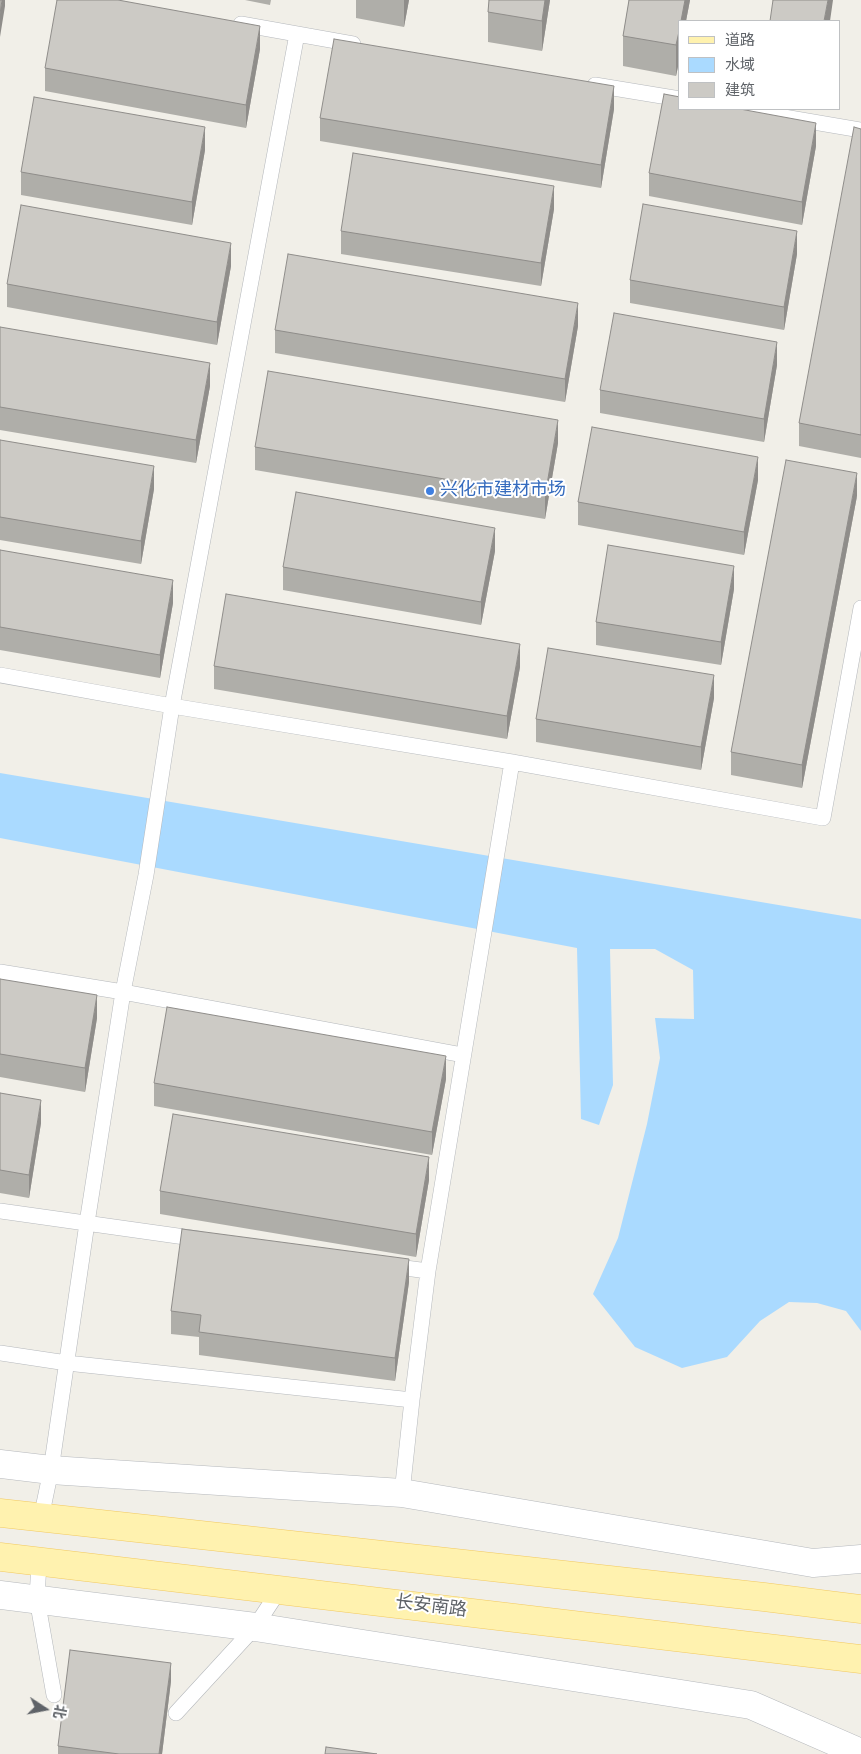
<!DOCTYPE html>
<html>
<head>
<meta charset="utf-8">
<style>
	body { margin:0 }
	#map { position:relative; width:861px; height:1754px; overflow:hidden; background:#f1efe8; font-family:Jost,"Noto Sans SC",sans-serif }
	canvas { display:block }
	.legend { position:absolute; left:678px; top:20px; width:162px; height:90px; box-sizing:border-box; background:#fff; border:1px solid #bfc1c3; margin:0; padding:6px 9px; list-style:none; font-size:15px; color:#5f6368 }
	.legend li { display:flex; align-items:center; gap:10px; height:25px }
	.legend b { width:25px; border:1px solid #bfc1c3 }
	.north { position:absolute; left:20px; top:1684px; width:50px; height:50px; -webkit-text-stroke:4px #fff; paint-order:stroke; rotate:101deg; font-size:14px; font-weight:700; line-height:20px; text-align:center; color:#5f6368 }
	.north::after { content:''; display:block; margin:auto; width:18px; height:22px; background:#5f6368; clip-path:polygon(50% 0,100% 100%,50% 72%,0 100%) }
</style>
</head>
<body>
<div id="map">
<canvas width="861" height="1754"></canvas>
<ul class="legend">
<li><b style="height:6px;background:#fff2af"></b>道路</li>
<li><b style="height:14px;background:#aadaff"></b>水域</li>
<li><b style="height:14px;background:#cccac5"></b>建筑</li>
</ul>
<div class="north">北</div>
</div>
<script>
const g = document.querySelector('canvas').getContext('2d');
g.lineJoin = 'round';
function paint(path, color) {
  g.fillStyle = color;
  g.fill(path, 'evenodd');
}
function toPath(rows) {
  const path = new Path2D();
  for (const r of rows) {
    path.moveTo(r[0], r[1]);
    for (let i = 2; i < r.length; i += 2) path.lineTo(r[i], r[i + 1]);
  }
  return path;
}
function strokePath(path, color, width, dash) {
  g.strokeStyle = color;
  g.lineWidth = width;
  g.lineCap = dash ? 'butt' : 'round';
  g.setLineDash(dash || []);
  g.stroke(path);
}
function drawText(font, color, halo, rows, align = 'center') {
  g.font = font + ' Jost,"Noto Sans SC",sans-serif';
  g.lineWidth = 4;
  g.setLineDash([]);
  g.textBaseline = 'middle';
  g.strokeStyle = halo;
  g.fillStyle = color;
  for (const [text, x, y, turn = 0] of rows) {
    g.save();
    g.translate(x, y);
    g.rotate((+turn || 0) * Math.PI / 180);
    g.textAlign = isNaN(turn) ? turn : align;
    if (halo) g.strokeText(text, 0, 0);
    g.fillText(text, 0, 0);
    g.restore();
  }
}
paint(toPath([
	[0,773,861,919,861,1331,846,1311,817,1303,789,1302,760,1321,727,1357,682,1368,635,1347,593,1294,618,1238,647,1124,660,1058,655,1018,694,1019,693,970,655,949,610,949,613,1085,599,1125,581,1119,577,948,0,838]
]), '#aadaff');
const service = toPath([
	[241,24,353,44],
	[595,85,680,99],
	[737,109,861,130],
	[0,675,172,706,512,762,823,818,861,608],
	[0,972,123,992,463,1055],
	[0,1211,199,1239],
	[390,1266,428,1271],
	[0,1353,67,1363,412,1400],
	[402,1493,412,1400,428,1271,512,762],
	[41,1518,51,1470,87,1223,123,992,146,875,172,706,297,34],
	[39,1562,37,1599,54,1695],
	[176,1713,255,1627,280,1589]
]);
const minor = toPath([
	[0,1464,51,1470,402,1493,813,1563,861,1559],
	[0,1595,255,1627,751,1705,861,1753]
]);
const primary = toPath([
	[0,1513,764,1597,861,1609],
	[0,1557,861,1659]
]);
strokePath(service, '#b5b8bc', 16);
strokePath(minor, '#b5b8bc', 29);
strokePath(primary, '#f2c960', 29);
strokePath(service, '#fff', 15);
strokePath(minor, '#fff', 28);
strokePath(primary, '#fff2af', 28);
paint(toPath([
	[245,0,271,0,270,5],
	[356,0,409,0,404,27,356,18],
	[489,0,550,0,542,51,488,42,488,12],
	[629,0,690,0,686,21,680,21,680,57,676,76,623,66,623,36],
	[260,49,246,128,45,91,45,68],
	[614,109,601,188,320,141,320,118],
	[861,129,861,458,799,446,799,423],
	[816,146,802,225,649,196,649,173],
	[205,150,192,225,21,195,21,172],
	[554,209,541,286,341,254,341,231],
	[797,254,784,330,630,303,630,280],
	[231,266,217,345,7,307,7,284],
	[578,326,565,402,275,353,275,330],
	[0,327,210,386,196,463,0,430],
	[777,365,764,442,600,413,600,390],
	[0,440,154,489,141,564,0,540],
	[558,443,545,519,255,470,255,447],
	[758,480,744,555,578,525,578,502],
	[857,496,802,788,731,775,731,752],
	[0,550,173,603,160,678,0,650],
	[495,551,481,625,283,590,283,567],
	[734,589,721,665,596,645,596,622],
	[214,666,520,667,507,739,214,689],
	[714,698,701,770,536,742,536,719],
	[0,979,97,1018,85,1092,0,1077],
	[446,1079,432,1155,154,1106,154,1083],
	[0,1093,41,1123,29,1198,0,1193],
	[429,1180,416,1257,160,1214,160,1191],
	[409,1282,395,1381,199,1355,199,1337,171,1334,171,1311],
	[171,1681,162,1754,58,1754,58,1746]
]), '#afaea9');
paint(toPath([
	[2,0,5,0,5,6,0,37,0,14],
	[404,0,409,0,404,27],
	[545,0,550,0,542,51,542,21],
	[685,0,690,0,686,21,681,21],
	[828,0,833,0,830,21,824,21],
	[260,26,260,49,246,128,246,105],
	[680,27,680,57,676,76,676,45],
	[614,86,614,109,601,188,601,165],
	[816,123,816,146,802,225,802,202],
	[205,127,205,150,192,225,192,202],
	[554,186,554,209,541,286,541,263],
	[797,231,797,254,784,330,784,307],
	[231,243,231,266,217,345,217,322],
	[578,303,578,326,565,402,565,379],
	[777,342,777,365,764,442,764,419],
	[210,363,210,386,196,463,196,440],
	[558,420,558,443,545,519,545,496],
	[758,457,758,480,744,555,744,532],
	[154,466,154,489,141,564,141,541],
	[857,473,857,496,802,788,802,765],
	[495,528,495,551,481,625,481,602],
	[734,566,734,589,721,665,721,642],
	[173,580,173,603,160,678,160,655],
	[520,644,520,667,507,739,507,716],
	[714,675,714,698,701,770,701,747],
	[97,995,97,1018,85,1092,85,1068],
	[446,1056,446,1079,432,1155,432,1132],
	[41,1100,41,1123,29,1198,29,1175],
	[429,1157,429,1180,416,1257,416,1234],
	[409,1259,409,1282,395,1381,395,1358],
	[171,1663,171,1681,162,1754,159,1754]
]), '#8f8d8a');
const building = toPath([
	[0,0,2,0,0,14,0,0],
	[57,0,118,0,260,26,246,105,45,68,57,0],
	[489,0,545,0,542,21,488,12,489,0],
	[629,0,685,0,681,21,680,21,680,27,676,45,623,36,629,0],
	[773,0,828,0,824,21,770,21,773,0],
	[334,39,614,86,601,165,320,118,334,39],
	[664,94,680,97,680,109,740,109,816,123,802,202,649,173,664,94],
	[34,97,205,127,192,202,21,172,34,97],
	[854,127,861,129,861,435,799,423,854,127],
	[353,153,554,186,541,263,341,231,353,153],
	[643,204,797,231,784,307,630,280,643,204],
	[21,205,231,243,217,322,7,284,21,205],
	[288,254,578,303,565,379,275,330,288,254],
	[614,313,777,342,764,419,600,390,614,313],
	[0,327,210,363,196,440,0,407,0,327],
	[268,371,558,420,545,496,255,447,268,371],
	[592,427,758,457,744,532,578,502,592,427],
	[0,440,154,466,141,541,0,517,0,440],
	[786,460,857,473,802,765,731,752,786,460],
	[296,492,495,528,481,602,283,567,296,492],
	[608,545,734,566,721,642,596,622,608,545],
	[0,550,173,580,160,655,0,627,0,550],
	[226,594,520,644,507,716,214,666,226,594],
	[548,648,714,675,701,747,536,719,548,648],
	[0,979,97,995,85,1068,0,1054,0,979],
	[167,1007,446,1056,432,1132,154,1083,167,1007],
	[0,1093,41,1100,29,1175,0,1170,0,1093],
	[173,1114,429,1157,416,1234,160,1191,173,1114],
	[182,1229,409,1259,395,1358,199,1332,201,1315,171,1311,182,1229],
	[70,1650,171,1663,159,1754,119,1754,58,1746,70,1650],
	[326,1747,377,1754,325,1754,326,1747]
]);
paint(building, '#cccac5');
strokePath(building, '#8f8d8a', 1);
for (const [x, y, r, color] of [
	[430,491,5,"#3f7fe0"]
]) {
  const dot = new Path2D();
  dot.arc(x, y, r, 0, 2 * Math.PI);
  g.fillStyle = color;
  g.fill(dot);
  strokePath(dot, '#fff', 2);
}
drawText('18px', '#366cbe', '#fff', [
	["兴化市建材市场",440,491]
], 'left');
drawText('18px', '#5f6368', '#fff', [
	["长安南路",431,1607,7]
]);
</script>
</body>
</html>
